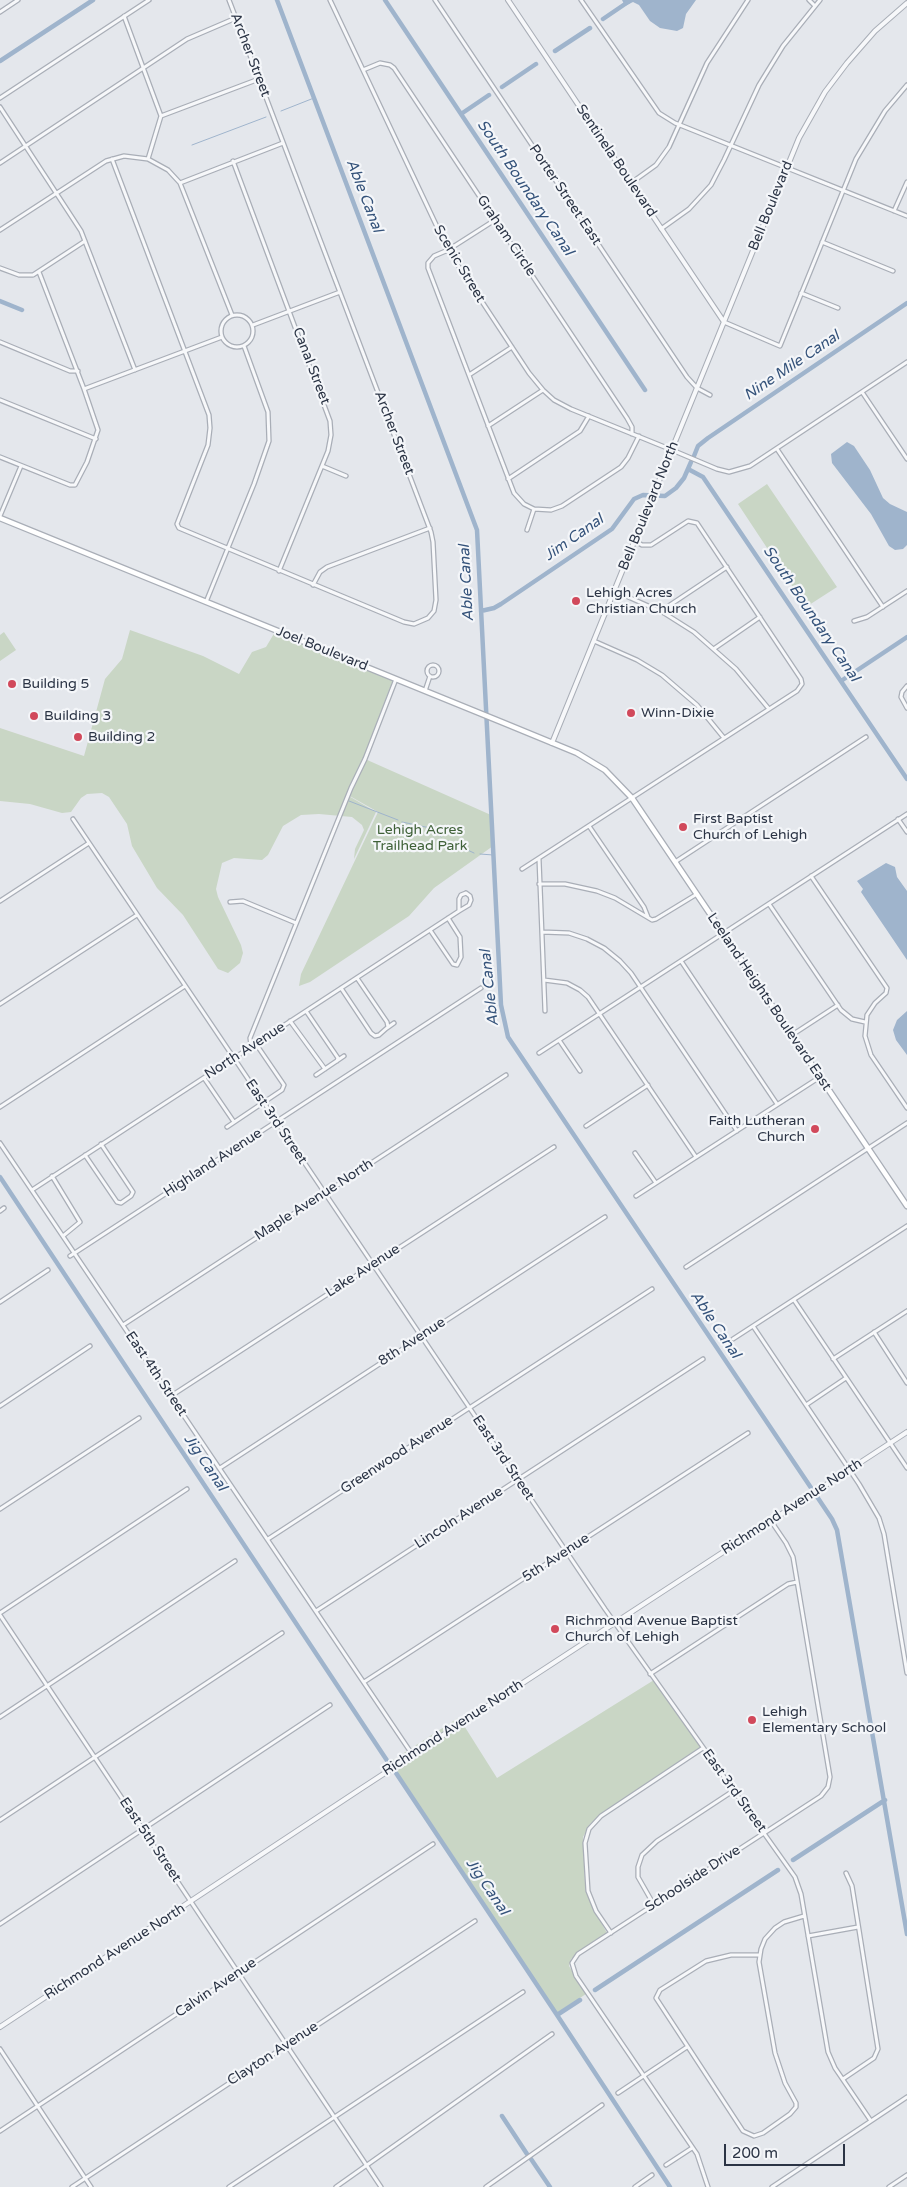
<!DOCTYPE html>
<html>
<head>
<meta charset="utf-8">
<style>
	body { margin:0 }
	#map { position:relative; width:907px; height:2187px; overflow:hidden; background:#e4e7ec; font-family:"Varela Round",sans-serif }
	canvas { display:block }
	.scale { position:absolute; left:724px; top:2144px; width:121px; height:22px; box-sizing:border-box; border:2px solid #2b3445; border-top:0; padding-left:6px; font-size:15px; line-height:18px; white-space:nowrap; color:#2b3445; -webkit-text-stroke:4px #f4f6f9; paint-order:stroke }
</style>
</head>
<body>
<div id="map">
<canvas width="907" height="2187"></canvas>
<div class="scale">200 m</div>
</div>
<script>
const g = document.querySelector('canvas').getContext('2d');
g.lineJoin = 'round';
function paint(path, color) {
  g.fillStyle = color;
  g.fill(path, 'evenodd');
}
function toPath(rows) {
  const path = new Path2D();
  for (const r of rows) {
    if (r.length === 3) {
      path.moveTo(r[0] + r[2], r[1]);
      path.arc(r[0], r[1], r[2], 0, 2 * Math.PI);
      continue;
    }
    path.moveTo(r[0], r[1]);
    for (let i = 2; i < r.length; i += 2) path.lineTo(r[i], r[i + 1]);
  }
  return path;
}
function strokePath(path, color, width, dash) {
  g.strokeStyle = color;
  g.lineWidth = width;
  g.lineCap = dash ? 'butt' : 'round';
  g.setLineDash(dash || []);
  g.stroke(path);
}
function drawText(font, color, halo, rows, align = 'center') {
  g.font = font + ' "Varela Round",sans-serif';
  g.lineWidth = 4.5;
  g.setLineDash([]);
  g.textBaseline = 'middle';
  g.strokeStyle = halo;
  g.fillStyle = color;
  for (const [text, x, y, turn = 0] of rows) {
    g.save();
    g.translate(x, y);
    g.rotate((+turn || 0) * Math.PI / 180);
    g.textAlign = isNaN(turn) ? turn : align;
    if (halo) g.strokeText(text, 0, 0);
    g.fillText(text, 0, 0);
    g.restore();
  }
}
paint(toPath([
	[767,484,837,587,806,607,738,504],
	[130,630,203,656,239,674,252,652,266,647,275,632,393,680,362,762,347,795,376,812,354,859,355,849,364,830,362,825,352,817,319,814,301,815,283,826,268,855,262,860,234,858,222,863,216,889,218,897,241,945,243,953,240,963,228,973,218,969,183,915,157,888,132,846,127,824,109,797,102,793,87,794,81,798,71,812,62,813,30,804,0,801,0,728,84,756,105,679,122,659],
	[4,632,16,650,0,661,0,635],
	[365,759,491,815,493,846,434,888,409,916,310,982,299,986,301,974,378,812,348,795],
	[654,1680,702,1747,602,1813,590,1824,583,1837,585,1885,594,1910,607,1933,571,1959,569,1966,572,1971,586,1994,555,2014,395,1769,463,1724,497,1778],
	[458,1718,460,1721,392,1765,390,1762]
]), '#c9d6c5');
paint(toPath([
	[622,0,696,0,686,14,683,28,677,31,660,28,650,21,639,5,633,2,625,6],
	[847,442,854,446,870,470,883,498,890,504,907,512,907,545,903,549,895,550,889,546,871,514,832,463,831,454],
	[886,863,895,867,897,877,907,891,907,960,861,892,863,889,857,881],
	[907,1011,907,1055,896,1040,893,1030,897,1020]
]), '#9fb4cc');
strokePath(toPath([
	[281,111,314,98],
	[192,145,266,117],
	[349,801,398,820],
	[402,822,435,829,441,837],
	[448,841,474,853],
	[480,854,493,855]
]), '#9fb4cc', 1);
strokePath(toPath([
	[277,0,477,530,501,1005,508,1037,832,1519,837,1530,907,1934],
	[385,0,645,390],
	[603,19,628,2],
	[555,51,590,28],
	[0,61,93,0],
	[502,87,536,64],
	[461,114,489,95],
	[0,301,22,310],
	[694,456,698,446,708,438,907,303],
	[688,469,703,477,907,779],
	[481,611,494,608,501,604,612,529,634,499,643,495,665,496,676,488,684,478,691,462],
	[841,681,907,637],
	[0,1177,388,1762],
	[396,1773,557,2015,580,2000],
	[793,1860,885,1800],
	[595,1990,778,1870],
	[557,2015,670,2187],
	[502,2116,527,2154],
	[531,2159,550,2187]
]), '#9fb4cc', 4.5);
const minor = toPath([
	[330,0,448,250,529,373,543,390,554,400,571,409,672,450,717,469,729,472,750,466,907,362],
	[435,0,687,377,697,388,710,395],
	[581,0,659,113,675,123,907,216],
	[809,0,815,6],
	[0,12,18,0],
	[124,16,161,116,148,159],
	[363,70,380,63,390,65,394,68,627,418,632,427,632,434],
	[0,98,149,0],
	[0,107,81,231,135,370],
	[161,116,259,79],
	[112,159,209,415,210,428,208,445,177,524,179,528,404,622,414,624,428,618,434,611,436,600,433,542,431,532,229,0],
	[233,161,330,421,331,435,328,451,279,571],
	[0,163,187,39,236,18],
	[180,183,283,143],
	[631,183,656,165,669,147,707,63,748,0],
	[894,211,907,182],
	[495,220,448,250,434,256,428,263,428,268,514,493,524,504,534,509,551,510,562,506,621,467,628,458,639,436],
	[661,229,689,209,711,185,724,160,759,85,783,46,820,0],
	[0,230,106,161,124,156,148,159,168,170,180,183,232,315],
	[822,242,893,271],
	[0,268,19,275,33,275,85,241],
	[801,293,838,308],
	[237,331,16],
	[724,322,780,346,856,159,885,111,907,85],
	[253,325,340,292],
	[0,342,70,371,78,371],
	[469,375,512,347],
	[84,389,222,337],
	[862,392,907,459],
	[0,400,96,439],
	[488,426,543,390],
	[777,449,883,607],
	[0,457,70,485,75,485,87,462,98,430,84,389,39,272],
	[322,466,346,476],
	[508,479,580,431,589,416],
	[0,516,21,466],
	[527,530,534,509],
	[313,585,320,572,327,567,430,528],
	[615,591,664,613,694,632,736,669,769,709],
	[206,602,254,484,269,441,268,412,244,346],
	[664,613,670,605,727,567],
	[854,621,867,617,907,591],
	[594,641,637,660,662,675,697,705,724,738],
	[715,648,760,617],
	[433,671,6],
	[907,686,902,692,901,697,907,708],
	[425,691,430,676],
	[73,819,605,1609,795,1877,801,1894,828,2052,835,2068,871,2121],
	[898,819,907,832],
	[589,826,644,907,648,917],
	[539,859,545,1011],
	[675,862,866,737],
	[522,869,797,691,802,684,801,679,697,523,688,521,651,545,642,545,635,541],
	[811,876,887,988,886,993,875,1003,867,1015,865,1036,871,1055,907,1108],
	[539,884,565,884,597,891,615,898,652,920,656,919,697,894],
	[466,893,470,896,471,900,469,905,459,911,459,899,461,895,466,893],
	[0,901,89,843],
	[230,902,243,901,296,923],
	[769,904,841,1010,852,1019,865,1022],
	[430,930,453,964,457,965,461,957,460,937,448,918],
	[542,932,569,933,587,939,604,948,620,961,631,973,737,1131],
	[681,961,777,1104],
	[544,980,567,983,580,990,588,997,696,1157],
	[341,988,371,1033,375,1036,379,1035,388,1027,387,1022,357,978],
	[0,1004,137,915],
	[306,1011,338,1058,337,1061],
	[290,1021,325,1069],
	[387,1028,394,1023],
	[792,1035,838,1005],
	[559,1040,580,1071],
	[251,1046,250,1038,351,788,365,759,396,679],
	[539,1053,907,814],
	[316,1075,344,1056],
	[204,1078,234,1122],
	[0,1107,185,986],
	[586,1126,648,1085],
	[227,1127,282,1090,284,1085,256,1044],
	[0,1143,412,1754],
	[635,1153,656,1183],
	[85,1155,117,1202,121,1203,131,1196,133,1192,101,1144],
	[52,1176,80,1222,63,1236],
	[32,1190,459,911],
	[636,1196,820,1077],
	[0,1211,4,1208],
	[70,1256,481,988],
	[686,1267,907,1123],
	[794,1300,907,1468],
	[0,1302,48,1270],
	[123,1325,506,1075],
	[753,1326,859,1484,879,1518,884,1534,907,1673],
	[874,1332,907,1383],
	[733,1339,907,1226],
	[833,1359,907,1311],
	[171,1396,554,1147],
	[806,1405,846,1378],
	[0,1406,90,1346],
	[220,1468,605,1217],
	[0,1509,139,1418],
	[268,1539,652,1289],
	[316,1611,703,1359],
	[0,1613,187,1489],
	[0,1615,381,2187],
	[650,1674,788,1584,797,1582],
	[364,1682,748,1433],
	[0,1717,235,1561],
	[0,1820,282,1633],
	[654,1905,638,1877,638,1867,642,1855,657,1841,733,1791],
	[0,1924,330,1705],
	[611,1933,596,1911,588,1891,585,1843,589,1829,601,1816,703,1748],
	[808,1936,858,1927],
	[760,1955,731,1955,706,1961,660,1990,656,1998,743,2131,754,2136,763,2133,790,2114,796,2107,796,2103,785,2083,775,2053,759,1962,761,1949,765,1939,775,1928,784,1922,804,1916],
	[0,2049,91,2187],
	[843,2079,874,2058,878,2049,852,1886,846,1873],
	[618,2093,687,2047],
	[0,2131,433,1844],
	[666,2165,692,2148],
	[72,2187,475,1921],
	[229,2187,523,1992],
	[336,2187,552,2034],
	[486,2187,602,2105],
	[635,2187,652,2175],
	[708,2187,697,2154,576,1976,572,1963,578,1954,821,1796,828,1787,830,1777,793,1557,786,1543,771,1521],
	[772,2187,907,2097],
	[889,2187,907,2175]
]);
const tertiary = toPath([
	[508,0,724,322],
	[552,743,799,138,825,92,847,63,875,31,907,3],
	[0,2027,362,1788,907,1432]
]);
const secondary = toPath([
	[0,518,504,723,577,753,605,770,632,798,907,1206]
]);
strokePath(minor, '#a9aeb7', 5.5);
strokePath(tertiary, '#a9aeb7', 6);
strokePath(secondary, '#a9aeb7', 7);
strokePath(minor, '#f7f8fa', 3);
strokePath(tertiary, '#f7f8fa', 4);
strokePath(secondary, '#fff', 4.5);
for (const [x, y, r, color] of [
	[576,601,5,"#d1495b"],
	[12,684,5,"#d1495b"],
	[631,713,5,"#d1495b"],
	[34,716,5,"#d1495b"],
	[78,737,5,"#d1495b"],
	[683,827,5,"#d1495b"],
	[815,1129,5,"#d1495b"],
	[555,1629,5,"#d1495b"],
	[752,1720,5,"#d1495b"]
]) {
  const dot = new Path2D();
  dot.arc(x, y, r, 0, 2 * Math.PI);
  g.fillStyle = color;
  g.fill(dot);
  strokePath(dot, '#f4f6f9', 2);
}
drawText('14px', '#2b3445', '#f4f6f9', [
	["Archer Street",250,55,69],
	["Sentinela Boulevard",616,161,56],
	["Porter Street East",565,195,56],
	["Bell Boulevard",771,206,-68],
	["Graham Circle",506,236,56],
	["Scenic Street",459,264,59],
	["Canal Street",311,366,69],
	["Archer Street",394,433,69],
	["Bell Boulevard North",649,506,-68],
	["Joel Boulevard",322,649,22],
	["Leeland Heights Boulevard East",769,1002,56],
	["North Avenue",245,1051,-33],
	["East 3rd Street",276,1122,56],
	["Highland Avenue",213,1163,-33],
	["Maple Avenue North",314,1200,-33],
	["Lake Avenue",363,1271,-33],
	["8th Avenue",412,1342,-33],
	["East 4th Street",156,1374,56],
	["Greenwood Avenue",397,1455,-33],
	["East 3rd Street",503,1458,56],
	["Richmond Avenue North",792,1507,-33],
	["Lincoln Avenue",459,1518,-33],
	["5th Avenue",556,1558,-33],
	["Richmond Avenue North",453,1728,-33],
	["East 3rd Street",734,1791,54],
	["East 5th Street",150,1840,56],
	["Schoolside Drive",693,1879,-33],
	["Richmond Avenue North",115,1952,-33],
	["Calvin Avenue",216,1988,-34],
	["Clayton Avenue",273,2054,-33]
]);
drawText('14px', '#2b3445', '#f4f6f9', [
	["Lehigh Acres",586,593],
	["Christian Church",586,609],
	["Building 5",22,684],
	["Winn-Dixie",641,713],
	["Building 3",44,716],
	["Building 2",88,737],
	["First Baptist",693,819],
	["Church of Lehigh",693,835],
	["Faith Lutheran",805,1121,"right"],
	["Church",805,1137,"right"],
	["Richmond Avenue Baptist",565,1621],
	["Church of Lehigh",565,1637],
	["Lehigh",762,1712],
	["Elementary School",762,1728]
], 'left');
drawText('14px', '#3f6138', '#f4f6f9', [
	["Lehigh Acres",420,830],
	["Trailhead Park",420,846]
]);
drawText('italic 15px', '#34527a', '#f4f6f9', [
	["South Boundary Canal",525,188,56],
	["Able Canal",364,196,69],
	["Nine Mile Canal",792,366,-34],
	["Jim Canal",574,538,-35],
	["Able Canal",467,583,-93],
	["South Boundary Canal",811,614,56],
	["Able Canal",490,988,-96],
	["Able Canal",715,1325,56],
	["Jig Canal",205,1463,56],
	["Jig Canal",487,1887,56]
]);
</script>
</body>
</html>
